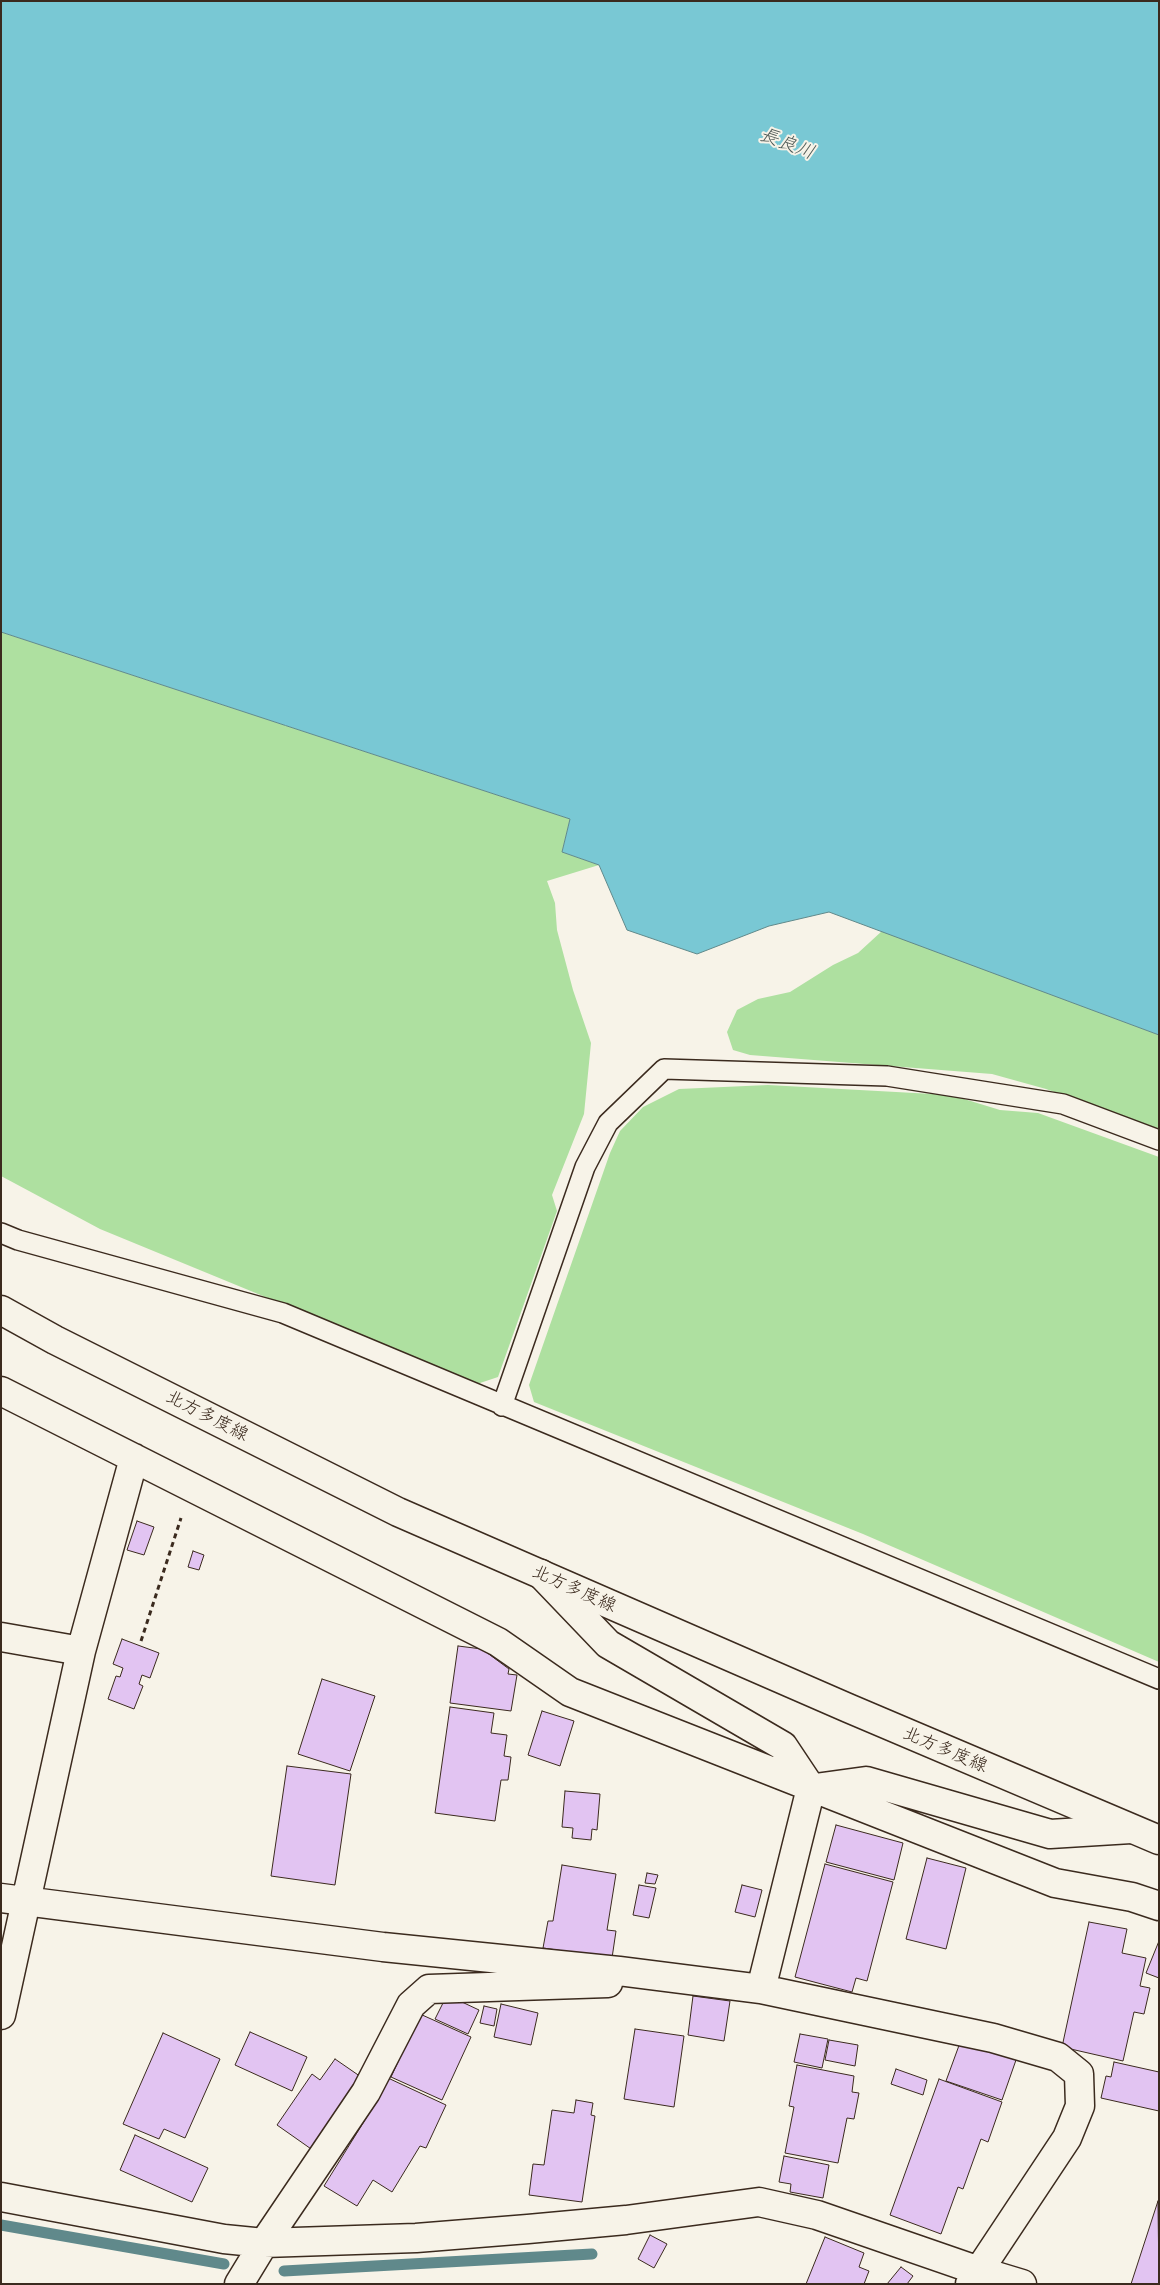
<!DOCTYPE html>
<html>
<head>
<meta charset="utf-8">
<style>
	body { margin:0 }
	#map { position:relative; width:1160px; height:2285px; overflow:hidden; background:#f7f3e8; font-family:"Playpen Sans",sans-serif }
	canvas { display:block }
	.frame { position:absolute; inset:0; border:2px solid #3b2a1e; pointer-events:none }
</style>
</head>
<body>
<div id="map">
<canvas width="1160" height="2285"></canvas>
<div class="frame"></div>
</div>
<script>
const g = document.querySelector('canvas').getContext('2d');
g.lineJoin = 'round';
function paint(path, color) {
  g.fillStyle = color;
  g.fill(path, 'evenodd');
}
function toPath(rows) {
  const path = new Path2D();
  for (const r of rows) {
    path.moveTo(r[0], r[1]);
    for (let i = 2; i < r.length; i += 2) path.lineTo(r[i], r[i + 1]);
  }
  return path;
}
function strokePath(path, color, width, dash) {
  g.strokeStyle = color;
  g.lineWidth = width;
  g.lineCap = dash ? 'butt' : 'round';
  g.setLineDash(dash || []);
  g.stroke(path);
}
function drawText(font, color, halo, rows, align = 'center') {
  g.font = font + ' "Playpen Sans","Klee One",sans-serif';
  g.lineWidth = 4;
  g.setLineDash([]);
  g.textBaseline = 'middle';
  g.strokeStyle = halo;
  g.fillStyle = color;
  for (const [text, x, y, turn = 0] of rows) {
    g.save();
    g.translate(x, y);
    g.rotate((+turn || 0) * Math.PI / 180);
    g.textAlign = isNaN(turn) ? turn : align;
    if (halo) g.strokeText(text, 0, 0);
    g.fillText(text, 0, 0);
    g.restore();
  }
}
paint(toPath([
	[1,632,570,819,562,852,599,865,547,881,555,903,557,930,573,990,591,1043,584,1114,552,1195,557,1211,498,1377,477,1384,100,1229,1,1176],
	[882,931,1159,1035,1159,1130,1046,1089,992,1074,750,1055,733,1050,727,1032,737,1010,758,999,790,992,833,965,858,953],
	[768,1085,951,1095,1000,1110,1038,1113,1159,1157,1159,1662,863,1534,534,1402,529,1385,610,1153,620,1131,643,1107,679,1089]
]), '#aee0a0');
const water = toPath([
	[1,1,1159,1,1159,1035,829,912,769,926,697,954,627,930,599,865,562,852,570,819,1,632,1,1]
]);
paint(water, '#79c8d4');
strokePath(water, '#60898b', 1);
strokePath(toPath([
	[1,2225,224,2264],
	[284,2271,592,2254]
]), '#60898b', 11);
const building = toPath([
	[137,1521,154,1527,144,1555,127,1550,137,1521],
	[193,1551,204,1555,199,1570,188,1567,193,1551],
	[122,1639,159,1653,150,1678,142,1675,139,1684,143,1686,134,1709,108,1699,116,1676,120,1677,123,1668,113,1664,122,1639],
	[458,1646,482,1649,509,1669,508,1674,517,1675,511,1711,450,1703,458,1646],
	[322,1679,375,1696,350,1771,298,1754,322,1679],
	[450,1707,494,1713,491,1733,507,1735,504,1756,511,1757,508,1780,501,1780,495,1821,435,1813,450,1707],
	[542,1711,574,1721,560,1766,528,1755,542,1711],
	[287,1766,351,1774,335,1885,271,1876,287,1766],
	[565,1791,600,1794,597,1830,592,1829,591,1840,572,1838,573,1828,562,1827,565,1791],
	[836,1825,903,1843,894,1880,826,1862,836,1825],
	[927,1858,966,1868,946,1949,906,1939,927,1858],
	[825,1864,893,1882,867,1981,856,1978,852,1992,795,1977,825,1864],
	[562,1865,616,1874,607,1930,616,1931,612,1958,543,1948,548,1921,553,1921,562,1865],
	[647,1873,658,1875,655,1884,645,1883,647,1873],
	[639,1885,656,1888,649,1918,633,1915,639,1885],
	[742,1885,762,1890,755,1917,735,1912,742,1885],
	[1089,1922,1127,1929,1122,1953,1146,1958,1140,1986,1150,1988,1144,2014,1134,2012,1123,2061,1062,2047,1089,1922],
	[1159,1941,1159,1978,1146,1973,1159,1941],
	[447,1995,479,2010,468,2034,435,2019,447,1995],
	[693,1996,730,2001,724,2041,688,2035,693,1996],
	[501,2004,538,2013,531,2045,494,2037,501,2004],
	[484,2006,497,2009,494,2026,480,2023,484,2006],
	[420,2014,471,2037,442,2100,391,2077,420,2014],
	[635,2029,684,2036,674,2107,624,2099,635,2029],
	[250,2032,307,2057,292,2091,235,2065,250,2032],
	[163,2033,220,2059,185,2138,164,2129,159,2139,123,2124,163,2033],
	[800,2034,828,2039,822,2068,794,2062,800,2034],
	[829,2040,858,2045,855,2066,825,2060,829,2040],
	[961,2040,1016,2060,1002,2100,946,2081,961,2040],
	[335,2059,364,2079,314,2151,277,2125,312,2074,320,2080,335,2059],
	[1114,2062,1159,2072,1159,2111,1101,2098,1106,2076,1111,2077,1114,2062],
	[797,2065,854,2076,852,2092,859,2093,854,2119,847,2118,838,2163,785,2153,794,2107,789,2106,797,2065],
	[896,2069,927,2080,923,2095,891,2084,896,2069],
	[388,2078,446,2105,426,2148,420,2146,392,2192,373,2180,357,2206,324,2186,381,2094,388,2078],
	[939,2079,1002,2102,988,2142,981,2139,963,2189,958,2187,941,2234,890,2215,939,2079],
	[576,2100,593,2103,591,2115,595,2116,582,2202,529,2195,533,2164,544,2165,552,2110,574,2113,576,2100],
	[135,2135,208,2168,192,2202,120,2170,135,2135],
	[784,2156,829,2165,823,2198,790,2192,791,2184,779,2182,784,2156],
	[1158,2201,1159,2284,1131,2284,1158,2201],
	[650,2235,667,2244,654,2268,638,2259,650,2235],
	[825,2237,864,2253,859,2267,869,2271,864,2284,806,2284,825,2237],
	[901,2267,913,2276,907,2284,887,2284,901,2267]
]);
paint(building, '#e2c4f2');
strokePath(building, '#3b2a1e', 1);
const lane = toPath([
	[1,1233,18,1240,283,1313,1159,1679],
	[502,1406,585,1167,608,1123,664,1069,887,1076,1063,1104,1159,1140]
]);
const street = toPath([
	[1,1391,498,1642,570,1692,1055,1883,1132,1897,1159,1906],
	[541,1574,608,1644,783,1746,811,1788,761,1989],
	[1,1637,81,1651],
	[815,1788,866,1781,1050,1834,1131,1829],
	[1,1898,383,1947,619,1971,761,1989,993,2038,1058,2057,1079,2074,1080,2106,1067,2138,970,2284],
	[1,2015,81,1651,134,1458],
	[1,2197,224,2239,264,2243,416,2238,528,2229,626,2220,759,2202,817,2215,979,2271,1022,2284],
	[239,2284,264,2243,366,2092,411,2005,429,1989,608,1983]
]);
const primary = toPath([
	[1,1310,55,1340,398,1512,848,1708,1159,1840]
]);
strokePath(lane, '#3b2a1e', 22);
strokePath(street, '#3b2a1e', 31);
strokePath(primary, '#3b2a1e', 31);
strokePath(toPath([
	[141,1641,181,1518]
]), '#3b2a1e', 3, [5, 4]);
strokePath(lane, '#f7f3e8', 19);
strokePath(street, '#f7f3e8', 28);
strokePath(primary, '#f7f3e8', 28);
drawText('18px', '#3b2a1e', '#f7f3e8', [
	["北方多度線",207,1416,27],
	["北方多度線",574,1589,24],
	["北方多度線",945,1750,23]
]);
drawText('italic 19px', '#4e5955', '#f7f3e8', [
	["長良川",787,144,21]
]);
</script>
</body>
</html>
